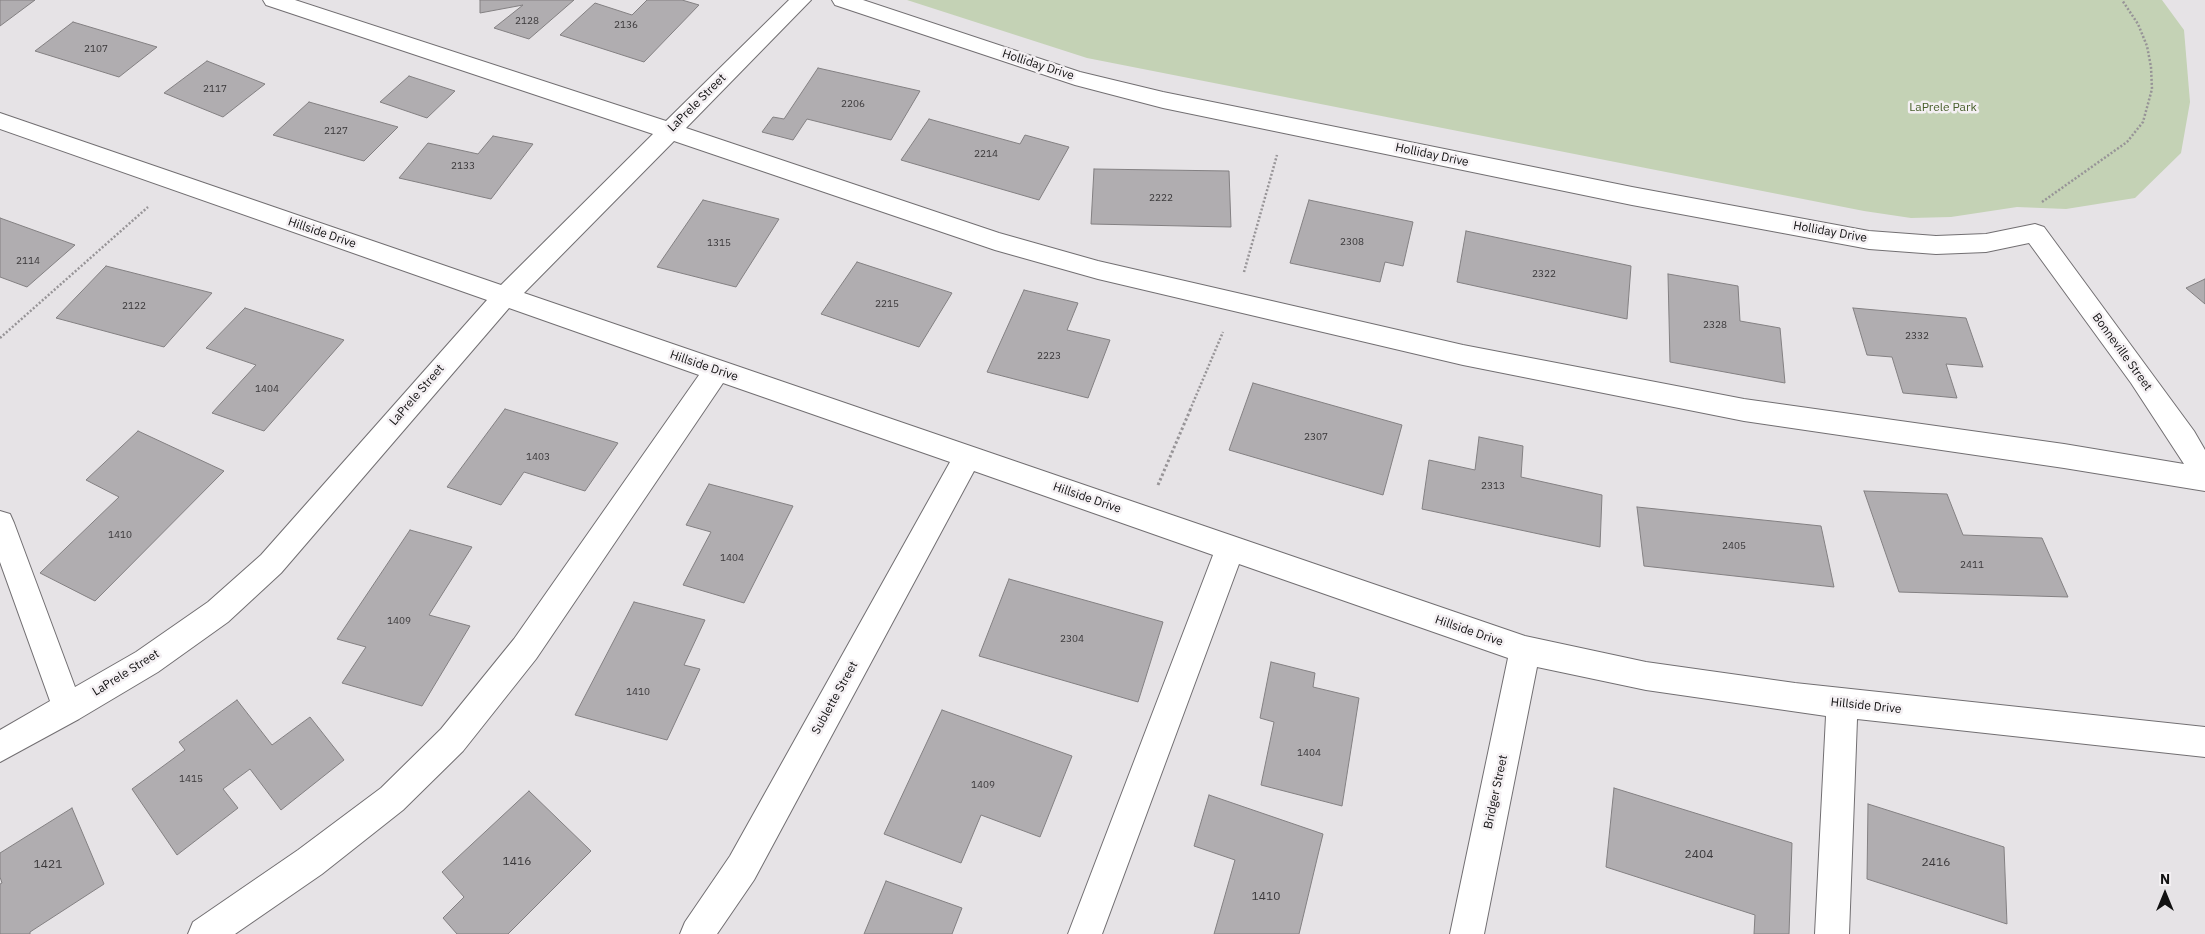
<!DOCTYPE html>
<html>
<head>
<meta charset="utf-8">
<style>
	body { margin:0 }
	#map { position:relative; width:2205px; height:934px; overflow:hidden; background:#e6e3e6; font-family:"IBM Plex Sans",sans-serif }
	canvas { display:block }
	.north { position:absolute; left:2140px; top:869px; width:50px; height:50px; -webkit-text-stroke:4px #f4f0f3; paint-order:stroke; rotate:0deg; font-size:14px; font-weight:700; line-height:20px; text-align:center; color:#121112 }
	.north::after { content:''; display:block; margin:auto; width:18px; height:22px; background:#121112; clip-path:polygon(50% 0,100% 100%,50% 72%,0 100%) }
</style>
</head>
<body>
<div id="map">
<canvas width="2205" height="934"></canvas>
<div class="north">N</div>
</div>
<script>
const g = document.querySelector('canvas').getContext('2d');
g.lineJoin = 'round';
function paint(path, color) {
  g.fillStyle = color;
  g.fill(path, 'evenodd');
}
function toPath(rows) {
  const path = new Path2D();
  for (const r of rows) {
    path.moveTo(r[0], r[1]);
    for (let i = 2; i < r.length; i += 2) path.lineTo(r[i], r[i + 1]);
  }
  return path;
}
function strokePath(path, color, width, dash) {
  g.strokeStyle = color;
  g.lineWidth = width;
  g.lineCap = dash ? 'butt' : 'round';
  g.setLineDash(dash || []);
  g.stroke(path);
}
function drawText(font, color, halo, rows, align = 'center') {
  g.font = font + ' "IBM Plex Sans",sans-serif';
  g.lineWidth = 5;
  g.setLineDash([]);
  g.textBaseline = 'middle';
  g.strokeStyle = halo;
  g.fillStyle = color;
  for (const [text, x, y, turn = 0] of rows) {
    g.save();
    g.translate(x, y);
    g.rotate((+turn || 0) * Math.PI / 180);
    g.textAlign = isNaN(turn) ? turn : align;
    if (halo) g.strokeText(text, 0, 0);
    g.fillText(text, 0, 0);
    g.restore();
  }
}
paint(toPath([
	[907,0,2162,0,2184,30,2190,102,2181,153,2135,198,2066,209,2017,207,1951,217,1911,218,1864,211,1087,58]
]), '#c4d2b5');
const building = toPath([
	[0,0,35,0,0,26,0,0],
	[480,0,574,0,529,39,494,28,523,5,480,13,480,0],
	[647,0,682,0,699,5,644,62,560,35,595,3,632,15,647,0],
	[73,22,157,47,119,77,35,51,73,22],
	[207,61,265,84,223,117,164,93,207,61],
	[818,68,920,91,891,140,807,119,793,140,762,132,773,117,784,119,818,68],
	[409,76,455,91,427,118,380,102,409,76],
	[309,102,398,127,364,161,273,135,309,102],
	[929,119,1020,144,1025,135,1069,147,1039,200,901,160,929,119],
	[493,136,533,144,491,199,399,178,428,143,478,154,493,136],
	[1094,169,1229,171,1231,227,1091,224,1094,169],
	[703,200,779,219,736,287,657,267,703,200],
	[1309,200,1413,222,1403,266,1385,262,1380,282,1290,263,1309,200],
	[0,218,75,245,27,287,0,277,0,218],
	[1466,231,1631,266,1627,319,1457,282,1466,231],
	[857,262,952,293,919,347,821,314,857,262],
	[106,266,212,293,164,347,56,318,106,266],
	[1668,274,1738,286,1740,321,1780,328,1785,383,1670,362,1668,274],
	[2205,279,2205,304,2186,288,2205,279],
	[1024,290,1078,303,1067,330,1110,340,1088,398,987,372,1024,290],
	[245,308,344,340,264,431,212,413,256,365,206,348,245,308],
	[1853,308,1966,318,1983,367,1946,364,1957,398,1903,393,1892,357,1867,355,1853,308],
	[1253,383,1402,425,1383,495,1229,450,1253,383],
	[505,409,618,443,585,491,524,472,501,505,447,487,505,409],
	[138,431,224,471,95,601,40,573,119,497,86,480,138,431],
	[1479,437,1523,446,1521,477,1602,495,1600,547,1422,509,1429,460,1475,470,1479,437],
	[709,484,793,506,744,603,683,585,711,532,686,525,709,484],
	[1864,491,1947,494,1963,535,2042,538,2068,597,1899,592,1864,491],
	[1637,507,1821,526,1834,587,1644,566,1637,507],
	[410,530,472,547,429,615,470,626,422,706,342,683,366,647,337,639,410,530],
	[1009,579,1163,622,1138,702,979,656,1009,579],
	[634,602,705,620,684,665,700,669,667,740,575,715,634,602],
	[1271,662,1315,673,1313,687,1359,698,1342,806,1261,785,1274,722,1260,718,1271,662],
	[237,700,272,745,310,717,344,760,281,810,250,769,223,789,238,808,177,855,132,789,185,750,179,742,237,700],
	[942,710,1072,756,1040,837,981,815,961,863,884,834,942,710],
	[1614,788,1792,843,1789,934,1754,934,1755,915,1606,867,1614,788],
	[529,791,591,851,508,934,457,934,443,918,464,897,442,872,529,791],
	[1209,795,1323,834,1299,934,1214,934,1235,860,1194,846,1209,795],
	[1868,804,2004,847,2007,924,1867,879,1868,804],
	[72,808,104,884,30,932,30,934,0,934,0,884,2,883,0,877,0,853,72,808],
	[886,881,962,908,952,934,864,934,886,881]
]);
paint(building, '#b0adb0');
strokePath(building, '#838082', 1);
const minor = toPath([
	[263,0,295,0,666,121,789,0,811,0,686,128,999,233,1098,261,1463,345,1744,399,2064,444,2184,464,2131,383,2029,243,1986,252,1936,254,1869,249,1632,205,1163,108,1075,85,835,5,832,0,863,0,1080,72,1163,92,1632,187,1869,231,1936,236,1986,234,2035,224,2044,227,2194,431,2205,450,2205,491,2064,468,1744,421,1463,365,1098,279,995,250,674,141,524,293,1525,636,1646,662,1795,683,2205,727,2205,757,1857,719,1849,934,1815,934,1826,716,1646,690,1537,667,1484,934,1450,934,1508,658,1239,564,1102,934,1068,934,1213,555,974,471,754,880,717,934,680,934,685,922,730,856,950,462,723,383,536,659,463,751,403,810,322,874,235,934,188,934,193,922,298,850,381,788,441,729,514,639,699,375,509,308,281,573,228,622,158,672,79,719,0,762,0,730,50,701,0,562,0,511,10,514,14,523,75,687,136,652,208,602,261,555,487,300,0,129,0,113,501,285,653,134,266,5,263,0]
]);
strokePath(minor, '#726f72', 2);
strokePath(toPath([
	[2042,202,2127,142,2143,122,2152,89,2151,67,2147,46,2138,24,2122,0],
	[1244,272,1277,155],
	[0,338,148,207],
	[1190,410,1223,332]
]), '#979497', 2.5, [2, 2]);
strokePath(toPath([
	[1158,485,1191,408]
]), '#979497', 3, [2.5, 2.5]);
paint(minor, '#fff');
drawText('10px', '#3a383a', null, [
	["2128",527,21],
	["2136",626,25],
	["2107",96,49],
	["2117",215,89],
	["2206",853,104],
	["2127",336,131],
	["2214",986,154],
	["2133",463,166],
	["2222",1161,198],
	["2308",1352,242],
	["1315",719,243],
	["2114",28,261],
	["2322",1544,274],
	["2215",887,304],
	["2122",134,306],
	["2328",1715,325],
	["2332",1917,336],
	["2223",1049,356],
	["1404",267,389],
	["2307",1316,437],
	["1403",538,457],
	["2313",1493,486],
	["1410",120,535],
	["2405",1734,546],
	["1404",732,558],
	["2411",1972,565],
	["1409",399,621],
	["2304",1072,639],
	["1410",638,692],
	["1404",1309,753],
	["1415",191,779],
	["1409",983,785]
]);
drawText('12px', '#121112', '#f4f0f3', [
	["Holliday Drive",1038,65,18],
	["LaPrele Street",697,103,-45],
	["Holliday Drive",1432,155,12],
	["Holliday Drive",1830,232,10],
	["Hillside Drive",322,233,19],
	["Bonneville Street",2122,352,54],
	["Hillside Drive",704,366,19],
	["LaPrele Street",417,395,-49],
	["Hillside Drive",1087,498,19],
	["Hillside Drive",1469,631,19],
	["LaPrele Street",126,673,-32],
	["Sublette Street",835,698,-61],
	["Hillside Drive",1866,706,6],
	["Bridger Street",1496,792,-78]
]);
drawText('12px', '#485f2b', '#f4f0f3', [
	["LaPrele Park",1943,108]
]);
drawText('12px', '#3a383a', null, [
	["2404",1699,855],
	["1416",517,862],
	["2416",1936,863],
	["1421",48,865],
	["1410",1266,897]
]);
</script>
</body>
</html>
